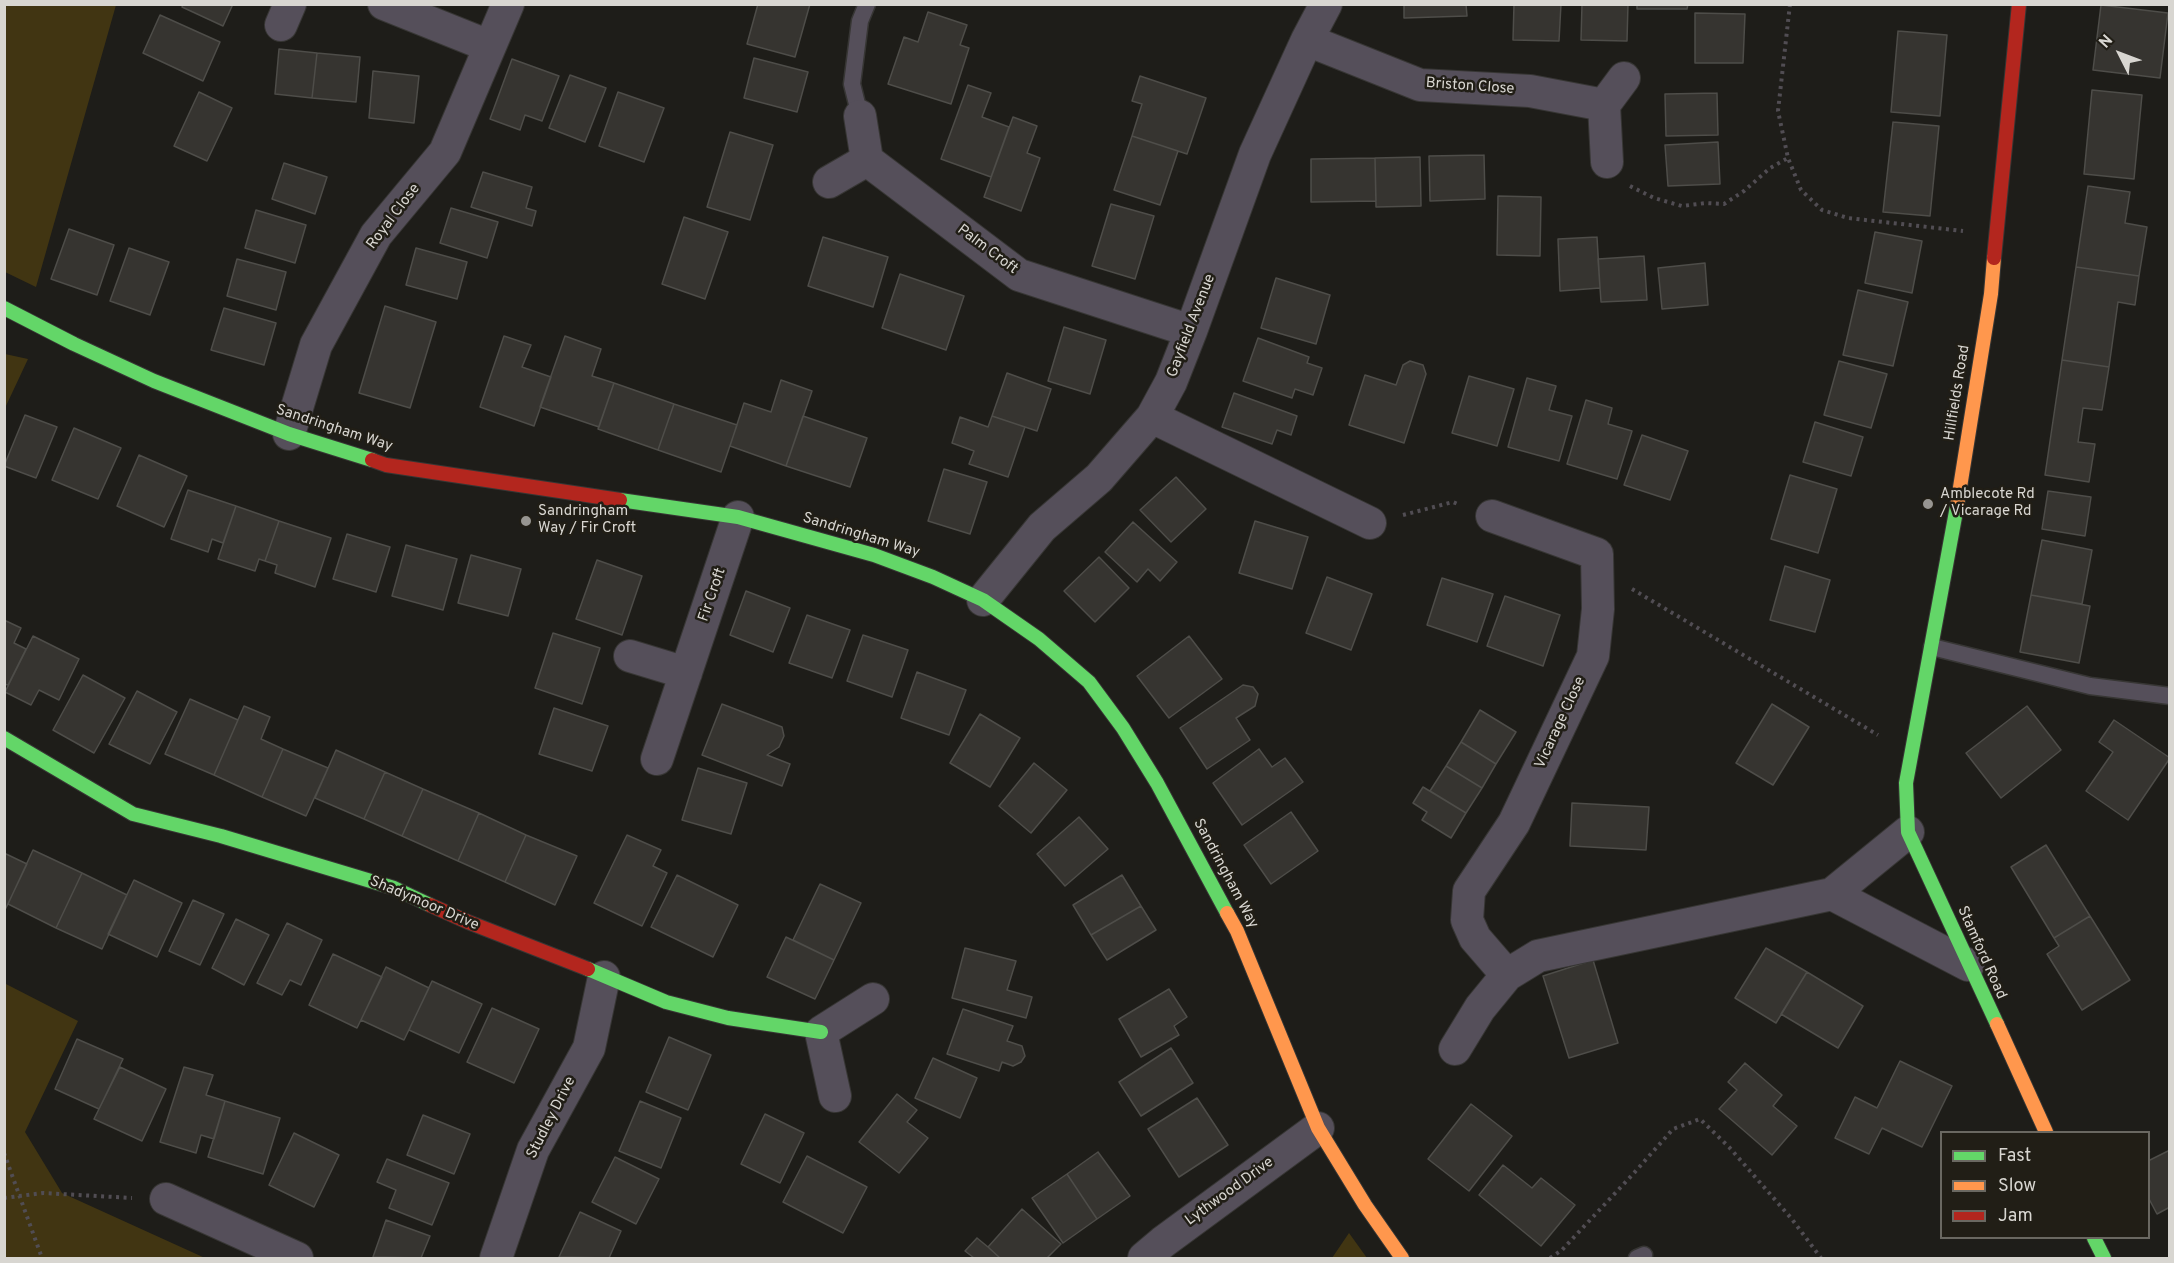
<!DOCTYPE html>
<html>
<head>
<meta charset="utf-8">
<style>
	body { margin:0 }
	#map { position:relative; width:2174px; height:1263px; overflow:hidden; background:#1e1d19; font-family:Overpass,sans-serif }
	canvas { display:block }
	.frame { position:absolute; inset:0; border:6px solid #d8d6d1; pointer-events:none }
	.legend { position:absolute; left:1940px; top:1131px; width:210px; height:108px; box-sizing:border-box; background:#211e16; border:2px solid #6a6861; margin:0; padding:8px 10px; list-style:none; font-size:18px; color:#d8d6d1 }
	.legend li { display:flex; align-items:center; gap:12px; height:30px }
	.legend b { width:30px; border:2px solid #6a6861 }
	.north { position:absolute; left:2090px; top:24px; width:60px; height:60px; -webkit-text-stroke:4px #211e16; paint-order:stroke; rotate:312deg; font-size:16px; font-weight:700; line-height:24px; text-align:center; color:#d8d6d1 }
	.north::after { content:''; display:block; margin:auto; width:21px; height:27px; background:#d8d6d1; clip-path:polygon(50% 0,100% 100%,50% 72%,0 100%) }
</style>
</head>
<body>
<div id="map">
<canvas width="2174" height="1263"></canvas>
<div class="frame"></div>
<ul class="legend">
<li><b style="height:8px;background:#63d668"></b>Fast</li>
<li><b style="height:8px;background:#ff974d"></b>Slow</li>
<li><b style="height:8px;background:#b3261e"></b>Jam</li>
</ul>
<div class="north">N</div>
</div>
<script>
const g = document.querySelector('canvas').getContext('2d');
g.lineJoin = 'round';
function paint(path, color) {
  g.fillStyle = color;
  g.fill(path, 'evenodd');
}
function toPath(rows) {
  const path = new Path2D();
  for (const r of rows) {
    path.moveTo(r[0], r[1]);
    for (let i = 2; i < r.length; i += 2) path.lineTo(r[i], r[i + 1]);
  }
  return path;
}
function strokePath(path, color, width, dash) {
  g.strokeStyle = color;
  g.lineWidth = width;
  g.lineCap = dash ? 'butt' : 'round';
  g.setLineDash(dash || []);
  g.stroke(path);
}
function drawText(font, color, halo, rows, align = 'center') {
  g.font = font + ' Overpass,sans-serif';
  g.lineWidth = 5;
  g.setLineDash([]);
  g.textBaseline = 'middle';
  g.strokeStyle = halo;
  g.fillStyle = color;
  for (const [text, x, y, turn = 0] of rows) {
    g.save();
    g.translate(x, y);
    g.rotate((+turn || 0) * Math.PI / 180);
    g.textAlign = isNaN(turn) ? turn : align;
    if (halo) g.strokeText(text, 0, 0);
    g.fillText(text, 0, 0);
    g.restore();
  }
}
paint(toPath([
	[4,5,116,5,36,287,5,272],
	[5,354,28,359,5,408,4,354],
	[4,983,78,1021,25,1132,62,1193,205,1258,5,1258],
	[1349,1233,1367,1258,1332,1258]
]), '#413512');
const building = toPath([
	[183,4,233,4,223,26,182,7,183,4],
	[758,4,810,4,795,57,747,44,758,4],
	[1404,4,1466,4,1467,16,1404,18,1404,4],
	[1514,4,1561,4,1559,41,1513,40,1514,4],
	[1582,4,1628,4,1627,41,1581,40,1582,4],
	[1637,4,1688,4,1687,9,1637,9,1637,4],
	[2101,5,2168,13,2160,78,2093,70,2101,5],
	[928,12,967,25,960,45,969,48,951,104,888,84,904,37,918,42,928,12],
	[1695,13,1745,14,1743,63,1695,63,1695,13],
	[160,15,220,42,203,81,143,53,160,15],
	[1898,31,1947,35,1940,116,1891,112,1898,31],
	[279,49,317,53,312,98,275,94,279,49],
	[317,53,360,57,356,102,312,98,317,53],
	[754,58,808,72,797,112,744,98,754,58],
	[512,59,559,76,542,121,525,115,520,130,490,119,512,59],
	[373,71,419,76,414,123,369,118,373,71],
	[570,75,606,88,585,142,549,128,570,75],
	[1140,76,1206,98,1187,154,1132,136,1142,104,1132,101,1140,76],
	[968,85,991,93,982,117,1009,127,991,177,941,159,968,85],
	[2092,90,2142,95,2134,179,2084,174,2092,90],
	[199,92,232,108,207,161,174,146,199,92],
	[618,92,664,108,644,162,599,146,618,92],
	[1717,93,1718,135,1666,136,1665,94,1717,93],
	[1013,117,1037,126,1027,153,1040,158,1021,211,984,197,1013,117],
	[1893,122,1939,126,1930,216,1883,212,1893,122],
	[730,132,773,145,750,220,707,207,730,132],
	[1132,136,1178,151,1160,205,1114,190,1132,136],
	[1718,142,1720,184,1668,186,1665,145,1718,142],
	[1484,155,1485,199,1430,201,1429,156,1484,155],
	[1420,157,1421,206,1376,207,1375,158,1420,157],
	[1375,158,1376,201,1311,202,1311,159,1375,158],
	[284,163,327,177,315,214,272,199,284,163],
	[483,172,532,187,526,208,536,211,532,226,471,207,483,172],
	[2088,186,2130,192,2125,223,2147,227,2139,276,2076,267,2088,186],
	[1498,196,1541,197,1540,256,1497,255,1498,196],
	[1111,204,1154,216,1135,279,1092,266,1111,204],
	[451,208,498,222,487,258,440,243,451,208],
	[256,210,306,225,295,263,245,248,256,210],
	[684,217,728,232,705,299,662,284,684,217],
	[69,229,114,245,97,295,51,279,69,229],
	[1875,232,1922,241,1912,293,1865,283,1875,232],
	[823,237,888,257,873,307,808,286,823,237],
	[1597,237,1600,288,1560,291,1558,239,1597,237],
	[129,248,169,262,150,315,110,301,129,248],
	[416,248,467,262,457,299,406,285,416,248],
	[1644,256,1647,300,1601,302,1598,259,1644,256],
	[237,259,286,272,276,310,227,296,237,259],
	[1705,263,1708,305,1662,309,1658,268,1705,263],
	[2076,267,2139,276,2135,305,2118,302,2109,367,2062,360,2076,267],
	[900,274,964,296,946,350,882,328,900,274],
	[1276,278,1330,295,1316,344,1261,328,1276,278],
	[1858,290,1908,302,1893,366,1843,355,1858,290],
	[385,306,436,322,410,408,359,393,385,306],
	[224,308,276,323,264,365,211,350,224,308],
	[1064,327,1106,340,1090,394,1048,381,1064,327],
	[504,336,531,345,522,367,551,377,534,426,480,407,504,336],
	[565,336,601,349,592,376,614,383,599,427,540,407,565,336],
	[1258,338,1309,357,1307,363,1322,368,1313,395,1295,389,1292,398,1243,381,1258,338],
	[2062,360,2109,367,2102,410,2083,408,2078,442,2095,444,2089,482,2045,475,2062,360],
	[1410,361,1423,365,1426,374,1404,443,1349,425,1365,375,1396,385,1403,365,1410,361],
	[1839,361,1887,374,1871,428,1824,415,1839,361],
	[1007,373,1051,389,1037,431,992,416,1007,373],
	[1469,376,1514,389,1497,446,1452,433,1469,376],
	[1527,378,1556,386,1549,410,1572,416,1559,461,1508,447,1527,378],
	[781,380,812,391,786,466,730,446,744,403,771,412,781,380],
	[614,383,674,404,658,450,598,429,614,383],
	[1234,393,1297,416,1291,435,1277,430,1272,444,1222,427,1234,393],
	[1586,400,1612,408,1608,424,1632,431,1617,479,1567,464,1586,400],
	[674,404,737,425,721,472,658,450,674,404],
	[25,415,57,427,36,478,4,466,25,415],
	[803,416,867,438,850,487,786,466,803,416],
	[992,416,1025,427,1008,477,969,464,974,451,952,443,960,417,988,427,992,416],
	[1815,422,1863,437,1851,476,1803,462,1815,422],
	[74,428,121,448,98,499,52,480,74,428],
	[1642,435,1688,451,1670,500,1624,485,1642,435],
	[139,455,187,476,164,527,117,506,139,455],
	[944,469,987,482,970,534,928,521,944,469],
	[1790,475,1837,489,1818,553,1771,539,1790,475],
	[1176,477,1206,509,1171,542,1140,510,1176,477],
	[188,490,236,506,223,543,212,539,208,552,171,539,188,490],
	[2048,491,2091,497,2085,536,2042,529,2048,491],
	[236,506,279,521,265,561,259,559,255,571,218,559,236,506],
	[279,521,331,538,315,587,275,573,277,565,265,561,279,521],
	[1255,521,1308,537,1292,589,1239,573,1255,521],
	[1133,522,1177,562,1160,581,1148,569,1137,582,1105,552,1133,522],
	[347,534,390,547,376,592,333,579,347,534],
	[2042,540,2092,550,2082,604,2031,595,2042,540],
	[406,545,457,559,443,610,392,596,406,545],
	[471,555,521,569,508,616,458,603,471,555],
	[1099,557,1129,588,1095,622,1064,591,1099,557],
	[597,560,642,576,622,635,576,619,597,560],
	[1785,566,1830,580,1815,632,1770,620,1785,566],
	[1327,577,1372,594,1351,650,1306,633,1327,577],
	[1442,578,1493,594,1477,642,1427,625,1442,578],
	[746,591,790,608,773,652,730,635,746,591],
	[2031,595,2090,606,2079,663,2020,652,2031,595],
	[1505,596,1560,615,1543,666,1487,646,1505,596],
	[807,615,850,630,832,678,789,663,807,615],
	[4,620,21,628,14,643,26,649,8,685,4,684,4,620],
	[553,633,600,648,582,704,535,688,553,633],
	[863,635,908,650,892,697,847,681,863,635],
	[33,636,79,659,59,700,39,690,31,705,5,692,33,636],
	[1189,636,1222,679,1169,718,1137,676,1189,636],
	[917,672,966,690,949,735,901,718,917,672],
	[83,675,125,698,94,753,53,730,83,675],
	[1243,685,1253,687,1258,694,1255,706,1236,718,1250,740,1207,769,1180,728,1243,685],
	[137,691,177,712,150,764,109,744,137,691],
	[190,699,238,720,214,775,165,754,190,699],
	[722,704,782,727,784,736,779,747,767,755,790,764,782,786,702,755,722,704],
	[1772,704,1809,727,1773,785,1736,763,1772,704],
	[244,706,270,717,261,739,283,749,262,797,214,775,244,706],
	[2027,706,2061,750,2001,798,1966,753,2027,706],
	[554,708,608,726,592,771,539,754,554,708],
	[1480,710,1516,732,1496,764,1461,742,1480,710],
	[980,714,1020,738,990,787,950,763,980,714],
	[2114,720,2170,758,2128,820,2086,791,2113,752,2099,742,2114,720],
	[1461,742,1496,764,1482,788,1446,766,1461,742],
	[283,749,328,768,306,816,262,797,283,749],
	[1259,749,1272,767,1285,758,1303,782,1242,825,1213,783,1259,749],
	[336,750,385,772,364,819,315,798,336,750],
	[1034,763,1067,790,1031,833,999,806,1034,763],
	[1446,766,1482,788,1466,813,1430,791,1446,766],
	[698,768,747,783,731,834,682,820,698,768],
	[385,772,423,789,402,836,364,819,385,772],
	[1423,787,1466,813,1451,838,1422,820,1427,812,1413,803,1423,787],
	[423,789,479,813,458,861,402,836,423,789],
	[1572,803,1649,807,1646,850,1570,846,1572,803],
	[1291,812,1318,851,1271,884,1244,845,1291,812],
	[479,813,526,835,505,882,458,861,479,813],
	[1079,817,1108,849,1065,886,1037,854,1079,817],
	[526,835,577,856,555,905,505,882,526,835],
	[627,835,661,850,653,866,667,873,642,926,594,903,627,835],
	[2046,845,2090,916,2054,938,2011,867,2046,845],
	[33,850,82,873,56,928,8,904,33,850],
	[4,853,27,864,4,912,4,853],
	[82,873,127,895,102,949,56,928,82,873],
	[677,875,738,905,713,957,651,927,677,875],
	[1122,875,1141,906,1091,935,1073,905,1122,875],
	[134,880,182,903,157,957,108,934,134,880],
	[820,884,861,903,834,960,793,940,820,884],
	[193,900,224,914,200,965,169,951,193,900],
	[1141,906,1156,930,1107,960,1091,935,1141,906],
	[2090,916,2130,980,2082,1010,2047,954,2059,946,2054,938,2090,916],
	[236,919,269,935,244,985,212,968,236,919],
	[287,923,322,940,301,985,290,980,282,995,257,983,287,923],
	[786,937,834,960,815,999,767,977,786,937],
	[965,948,1016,961,1007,990,1032,997,1026,1018,952,998,965,948],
	[1766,948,1807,972,1776,1023,1735,998,1766,948],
	[333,954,382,977,357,1028,309,1005,333,954],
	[1593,960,1618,1043,1569,1058,1543,976,1593,960],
	[386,967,429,988,404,1040,361,1020,386,967],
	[1807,972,1863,1006,1838,1048,1781,1014,1807,972],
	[432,981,482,1004,459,1053,409,1030,432,981],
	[1169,989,1187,1017,1174,1026,1179,1035,1141,1057,1119,1019,1169,989],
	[492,1008,539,1029,514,1083,467,1062,492,1008],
	[963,1009,1013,1026,1007,1041,1022,1046,1025,1056,1021,1062,1013,1066,1002,1062,999,1071,947,1054,963,1009],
	[669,1037,711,1055,688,1110,646,1092,669,1037],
	[77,1039,123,1059,99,1109,55,1089,77,1039],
	[1171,1048,1193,1083,1141,1116,1119,1082,1171,1048],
	[933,1058,977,1078,960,1118,915,1098,933,1058],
	[1900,1061,1952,1086,1922,1147,1882,1128,1869,1154,1835,1138,1855,1097,1877,1108,1900,1061],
	[1745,1063,1782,1095,1773,1106,1797,1126,1772,1155,1719,1109,1737,1090,1728,1082,1745,1063],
	[120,1067,166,1089,142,1141,94,1119,120,1067],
	[184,1067,213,1075,206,1095,225,1101,214,1139,201,1135,196,1153,160,1142,184,1067],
	[897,1094,917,1110,907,1122,928,1138,899,1173,859,1142,897,1094],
	[1197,1098,1228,1145,1179,1177,1148,1129,1197,1098],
	[225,1101,280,1118,263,1174,208,1157,225,1101],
	[640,1101,681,1118,661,1168,619,1151,640,1101],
	[1471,1104,1512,1136,1469,1191,1428,1159,1471,1104],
	[765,1114,804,1133,780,1183,741,1164,765,1114],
	[423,1115,470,1134,454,1174,407,1155,423,1115],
	[294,1133,339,1155,314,1207,269,1185,294,1133],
	[2170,1150,2170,1207,2157,1214,2148,1197,2148,1161,2170,1150],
	[1098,1152,1130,1196,1097,1219,1067,1174,1098,1152],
	[807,1156,867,1187,843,1233,783,1202,807,1156],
	[615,1157,659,1179,636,1224,592,1202,615,1157],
	[387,1159,449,1183,432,1225,389,1208,396,1190,377,1182,387,1159],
	[1503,1165,1532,1188,1541,1178,1575,1205,1541,1246,1479,1195,1503,1165],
	[1067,1174,1097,1219,1063,1243,1032,1198,1067,1174],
	[1022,1209,1061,1244,1047,1258,1000,1258,988,1247,1022,1209],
	[580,1212,621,1231,609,1258,559,1257,580,1212],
	[386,1220,430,1236,421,1258,373,1257,386,1220],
	[977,1238,988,1247,1000,1258,974,1258,965,1251,977,1238]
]);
paint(building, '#363430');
strokePath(building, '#4e4d49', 1.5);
const lane = toPath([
	[860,116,852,84,860,21,867,4],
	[1932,647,2090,686,2170,696],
	[1637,1258,1644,1255]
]);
const street = toPath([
	[384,4,489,46],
	[281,25,290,4],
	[1307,40,1420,85,1530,91,1604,105],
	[867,160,1019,275,1191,331],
	[1607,162,1604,105,1624,78],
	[829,182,867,160,860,116],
	[1152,417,1370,523],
	[289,434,316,345,376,235,445,152,508,4],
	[1492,516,1597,554,1598,609,1593,656,1514,823,1469,891,1467,920,1475,938,1507,975],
	[983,600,1042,527,1099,478,1152,417,1171,382,1191,331,1255,154,1307,40,1326,4],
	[630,656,686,673],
	[657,759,738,517],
	[1832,894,1968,965],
	[1455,1049,1480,1008,1507,975,1538,956,1832,894,1908,832],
	[835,1096,821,1032,873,999],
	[166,1199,297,1258],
	[496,1258,533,1150,589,1048,604,977],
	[1144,1258,1163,1242,1318,1128]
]);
const fast = toPath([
	[4,308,74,344,154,381,289,434,372,460],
	[620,500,738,517,874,555,933,577,983,600,1039,639,1089,682,1123,728,1157,783,1227,913],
	[1957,506,1906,783,1908,832,1997,1024],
	[4,738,133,814,221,836,394,888,430,905],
	[588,969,666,1002,728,1018,821,1032],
	[2094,1238,2104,1258]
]);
const slow = toPath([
	[1957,506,1991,294,1994,258],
	[1227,913,1237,931,1318,1128,1365,1205,1402,1258],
	[1997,1024,2046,1132]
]);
const jam = toPath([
	[1994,258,2019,4],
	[372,460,386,465,620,500],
	[430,905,468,922,588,969]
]);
strokePath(lane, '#373634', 19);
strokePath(street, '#373634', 34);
strokePath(fast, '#373634', 16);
strokePath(slow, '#373634', 16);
strokePath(jam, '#373634', 16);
strokePath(toPath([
	[1790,4,1778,111,1788,158,1801,190,1822,210,1848,218,1963,231],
	[1630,186,1654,198,1682,206,1706,203,1724,204,1744,191,1770,168,1788,158],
	[1403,515,1453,502,1460,505],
	[1632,589,1878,735],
	[4,1153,42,1258],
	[4,1198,43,1193,132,1198],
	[1550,1258,1562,1250,1634,1173,1673,1129,1700,1119,1729,1147,1791,1218,1821,1258]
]), '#514d53', 4, [3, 4.5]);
strokePath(lane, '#554f5a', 16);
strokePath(street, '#554f5a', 32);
strokePath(fast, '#63d668', 14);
strokePath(slow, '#ff974d', 14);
strokePath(jam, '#b3261e', 14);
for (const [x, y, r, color] of [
	[1928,504,6,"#979591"],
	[526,521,6,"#979591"]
]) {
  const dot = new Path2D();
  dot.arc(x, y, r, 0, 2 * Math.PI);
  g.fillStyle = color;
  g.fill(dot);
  strokePath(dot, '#211e16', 2);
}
drawText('15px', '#d8d6d1', '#211e16', [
	["Briston Close",1470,87,4],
	["Royal Close",394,217,-53],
	["Palm Croft",987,250,37],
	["Gayfield Avenue",1192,326,-69],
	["Hillfields Road",1958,393,-81],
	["Sandringham Way",334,429,18],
	["Sandringham Way",861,536,17],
	["Fir Croft",713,595,-71],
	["Vicarage Close",1561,723,-65],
	["Sandringham Way",1225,874,62],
	["Shadymoor Drive",424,904,23],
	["Stamford Road",1981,953,66],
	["Studley Drive",552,1118,-63],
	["Lythwood Drive",1230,1192,-36]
]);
drawText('15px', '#d8d6d1', '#211e16', [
	["Amblecote Rd",1940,495],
	["/ Vicarage Rd",1940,512],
	["Sandringham",538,512],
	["Way / Fir Croft",538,529]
], 'left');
</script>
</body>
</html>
